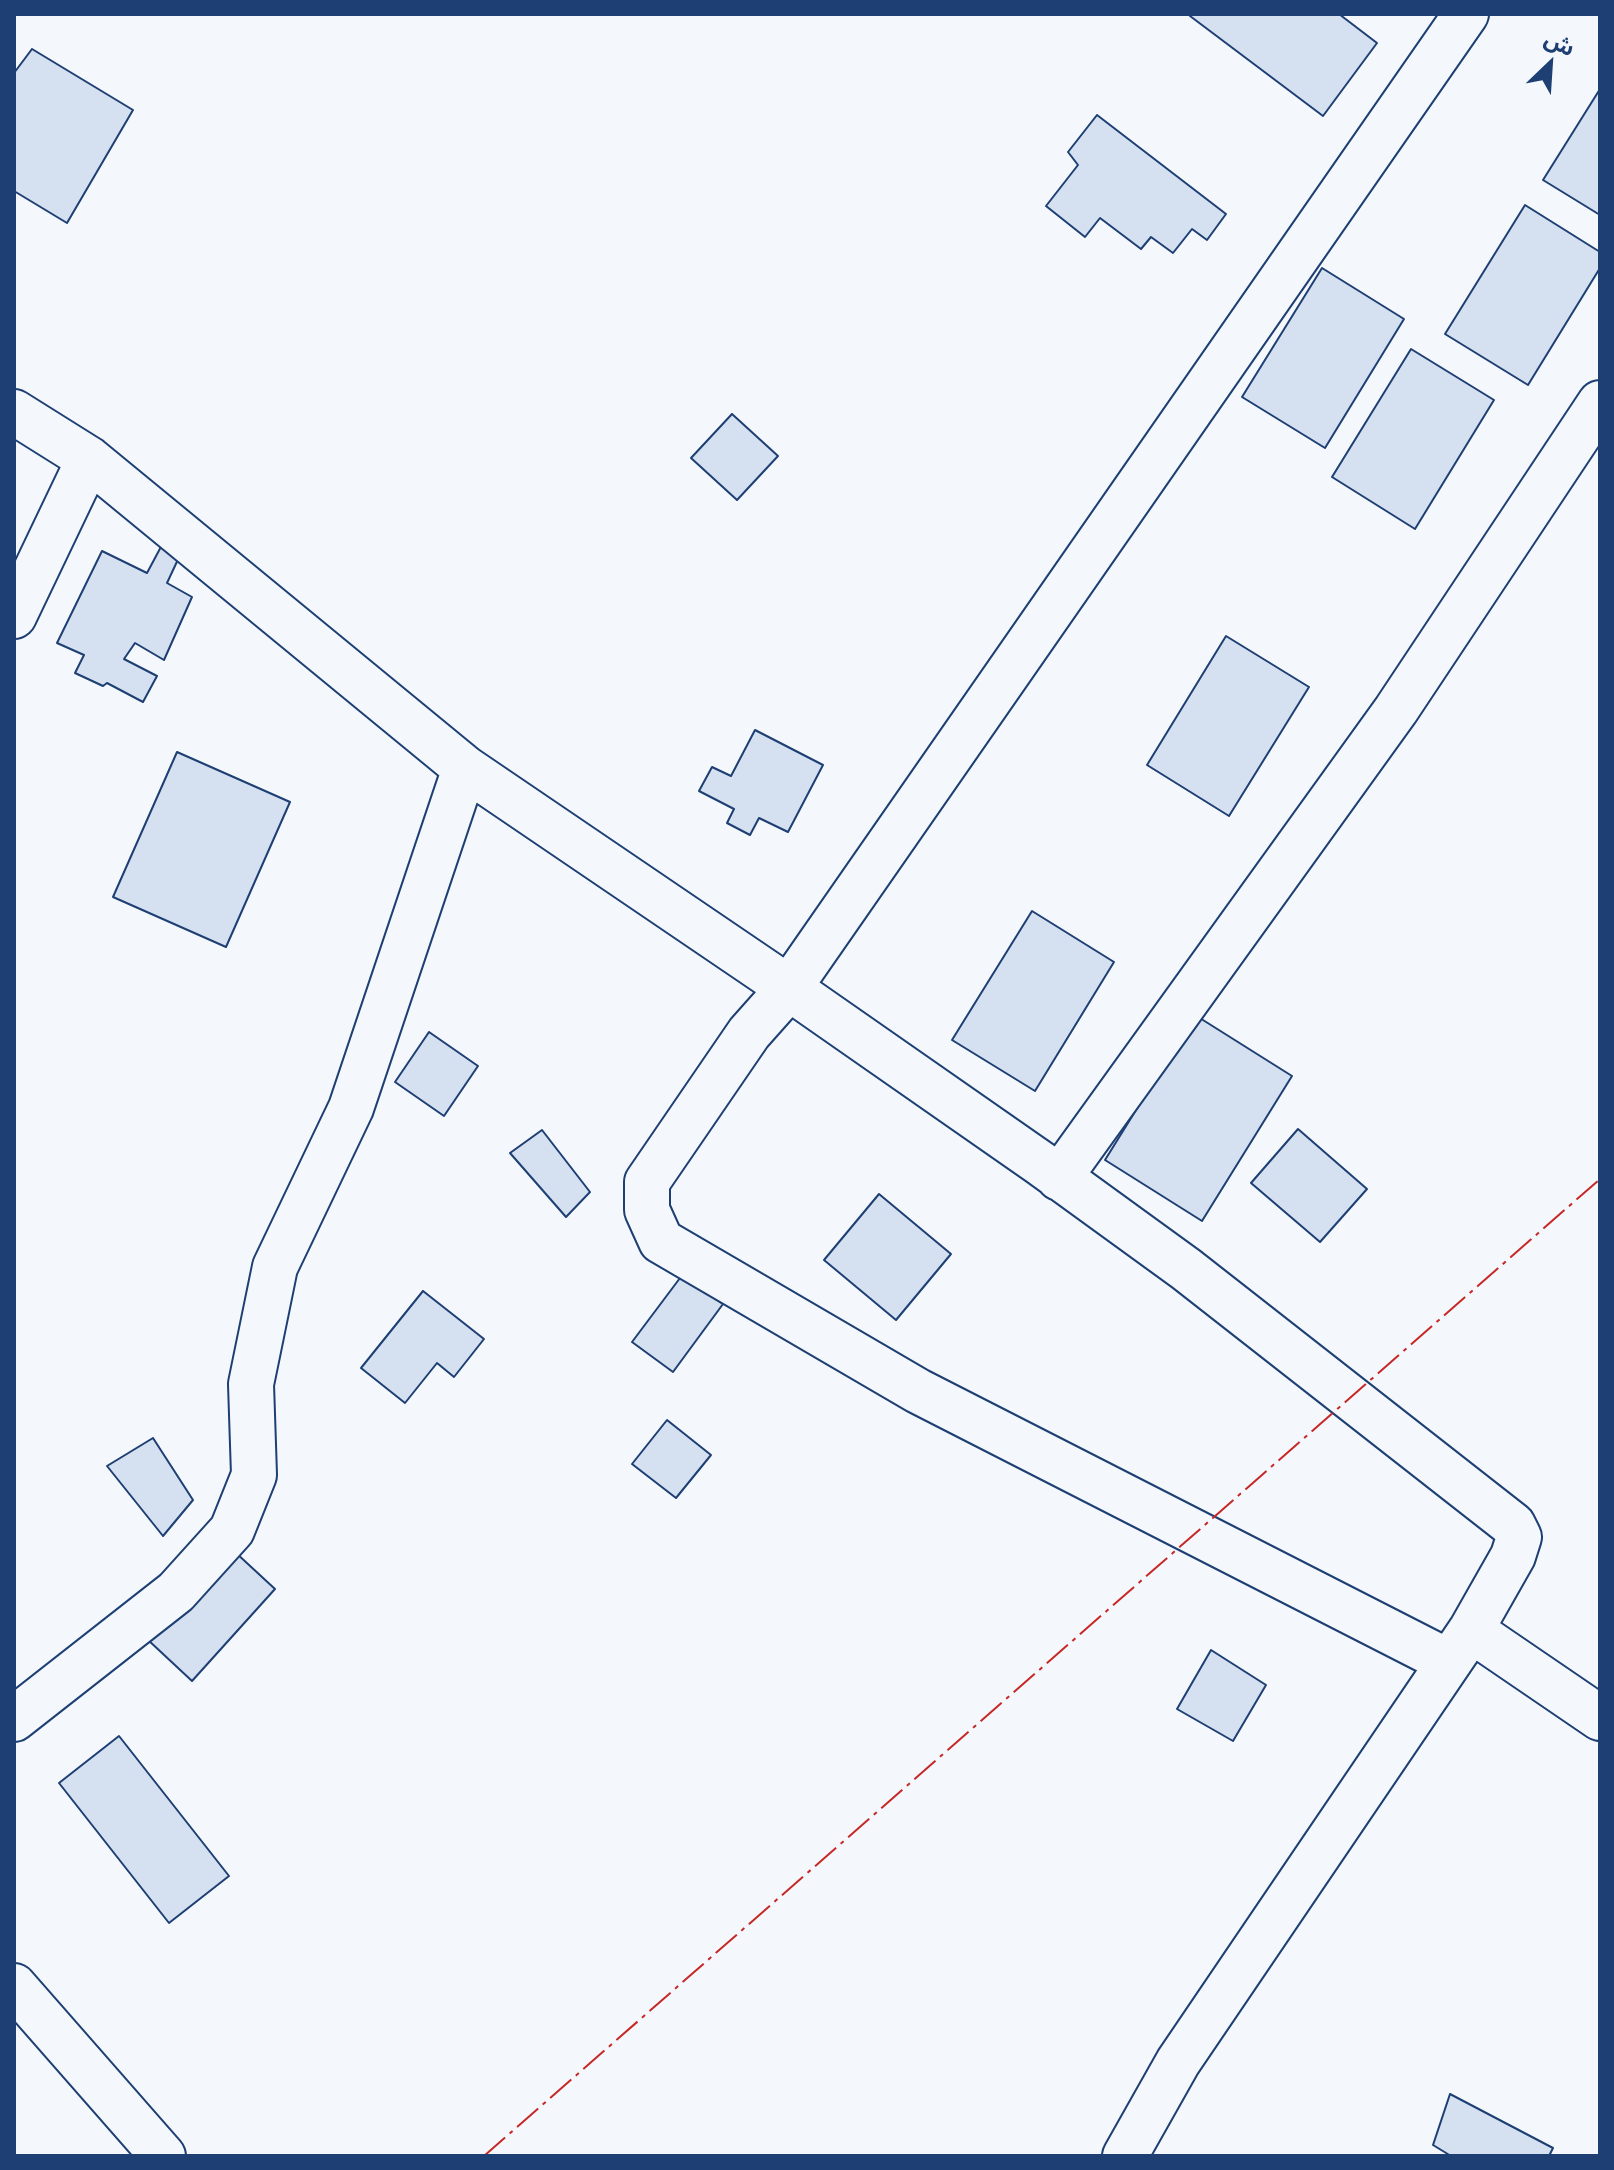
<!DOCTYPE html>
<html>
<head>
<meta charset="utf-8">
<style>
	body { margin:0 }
	#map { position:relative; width:1614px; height:2170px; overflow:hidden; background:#f4f7fb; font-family:"Exo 2","Noto Sans Arabic",sans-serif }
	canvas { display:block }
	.frame { position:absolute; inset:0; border:16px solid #1d3f73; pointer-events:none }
	.north { position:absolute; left:1510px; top:24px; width:80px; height:80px; -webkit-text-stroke:6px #f4f7fb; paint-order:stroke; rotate:25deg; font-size:22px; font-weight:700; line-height:32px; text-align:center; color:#1d3f73 }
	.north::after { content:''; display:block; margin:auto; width:28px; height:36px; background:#1d3f73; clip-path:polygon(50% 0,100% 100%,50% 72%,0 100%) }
</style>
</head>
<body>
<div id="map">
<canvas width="1614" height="2170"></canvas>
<div class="frame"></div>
<div class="north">ش</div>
</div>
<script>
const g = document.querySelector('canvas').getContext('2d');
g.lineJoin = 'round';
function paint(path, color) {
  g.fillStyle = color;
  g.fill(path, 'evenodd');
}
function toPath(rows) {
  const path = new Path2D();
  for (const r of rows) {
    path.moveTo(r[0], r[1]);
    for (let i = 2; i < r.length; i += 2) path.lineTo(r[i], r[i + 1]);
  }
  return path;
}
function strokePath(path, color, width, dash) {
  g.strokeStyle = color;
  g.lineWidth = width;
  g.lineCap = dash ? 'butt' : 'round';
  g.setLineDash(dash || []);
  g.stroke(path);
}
const building = toPath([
	[1192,14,1339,14,1377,43,1323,116,1190,16,1192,14],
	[32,49,133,110,67,223,14,191,14,73,32,49],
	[1600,89,1600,215,1543,180,1600,89],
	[1097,115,1226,214,1207,240,1192,229,1173,253,1151,237,1141,249,1100,218,1085,237,1046,206,1078,165,1068,152,1097,115],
	[1525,205,1600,252,1600,268,1528,385,1445,334,1525,205],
	[1322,268,1404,319,1325,448,1242,397,1322,268],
	[1411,349,1494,400,1415,529,1332,477,1411,349],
	[732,414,778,456,737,500,691,458,732,414],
	[163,543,181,553,167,583,192,597,164,660,135,643,124,659,157,676,143,702,107,683,103,686,75,673,84,655,57,643,102,551,147,573,163,543],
	[1226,636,1309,687,1229,816,1147,765,1226,636],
	[755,730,823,765,788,832,759,818,750,835,727,823,734,809,699,791,712,767,731,776,755,730],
	[177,752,290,802,226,947,113,897,177,752],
	[1032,911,1114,962,1035,1091,952,1040,1032,911],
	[1195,1015,1292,1076,1202,1221,1105,1160,1195,1015],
	[429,1032,478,1066,444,1116,395,1082,429,1032],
	[1298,1129,1367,1189,1320,1242,1251,1183,1298,1129],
	[542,1130,590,1192,566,1217,510,1153,542,1130],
	[879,1194,951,1254,896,1320,824,1260,879,1194],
	[683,1274,723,1304,673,1372,632,1342,683,1274],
	[423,1291,484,1339,454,1377,437,1363,405,1403,361,1368,423,1291],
	[667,1420,711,1455,676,1498,632,1464,667,1420],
	[153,1438,193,1500,163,1536,107,1466,153,1438],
	[235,1552,275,1589,192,1681,147,1639,235,1552],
	[1211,1650,1266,1685,1233,1741,1177,1709,1211,1650],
	[119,1736,229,1876,169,1923,59,1783,119,1736],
	[1450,2094,1553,2148,1549,2156,1451,2156,1433,2145,1450,2094]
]);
paint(building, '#d5e0f0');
strokePath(building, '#1d3f73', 2);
const minor = toPath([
	[14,412,89,459,465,768,789,988,1040,1163,1186,1269,1513,1525,1519,1537,1513,1556,1471,1630,1178,2062,1125,2156],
	[14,616,89,459],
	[1059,1178,1396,710,1600,403],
	[1471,1630,1600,1718],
	[1449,1662,918,1391,661,1241,647,1210,647,1182,749,1033,789,988,1466,14],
	[14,1719,176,1592,232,1530,254,1475,251,1384,275,1267,351,1108,465,768],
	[14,1986,163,2156]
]);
strokePath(minor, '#1d3f73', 48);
strokePath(minor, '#f4f7fb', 44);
strokePath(toPath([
	[484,2156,1600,1179]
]), '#c62828', 2, [28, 6, 4, 6]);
</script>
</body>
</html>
